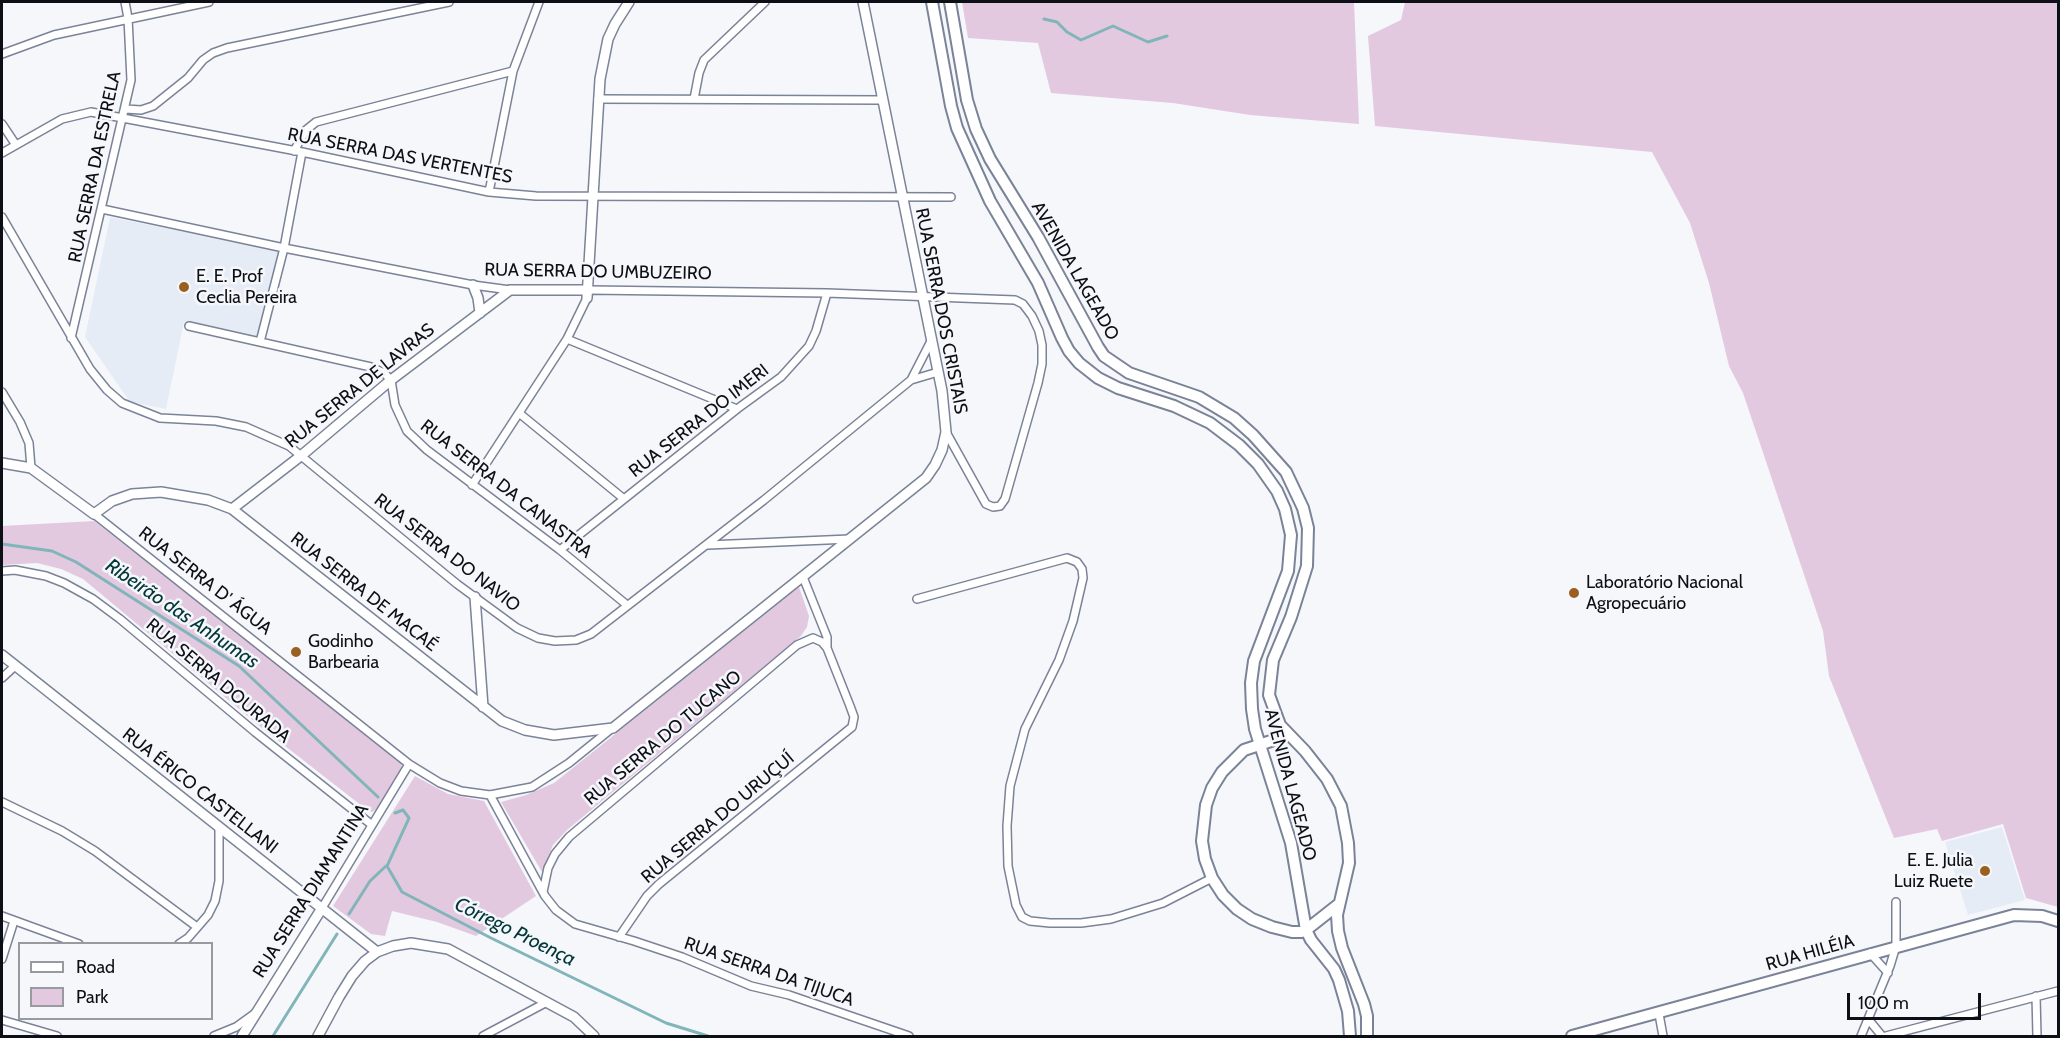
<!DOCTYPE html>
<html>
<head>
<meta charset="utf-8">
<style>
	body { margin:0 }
	#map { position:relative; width:2060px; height:1038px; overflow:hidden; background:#f5f7fb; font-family:Cabin,sans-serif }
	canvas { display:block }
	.frame { position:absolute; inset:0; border:3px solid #0c0f16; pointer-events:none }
	.legend { position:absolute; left:18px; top:942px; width:195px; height:78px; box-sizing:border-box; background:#f5f7fb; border:2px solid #989a9f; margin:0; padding:8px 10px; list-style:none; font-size:18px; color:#0c0f16 }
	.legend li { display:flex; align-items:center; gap:12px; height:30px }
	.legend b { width:30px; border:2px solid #989a9f }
	.scale { position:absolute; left:1847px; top:993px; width:134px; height:27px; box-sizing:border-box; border:3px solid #0c0f16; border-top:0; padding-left:8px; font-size:18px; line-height:21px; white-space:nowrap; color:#0c0f16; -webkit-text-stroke:4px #f5f7fb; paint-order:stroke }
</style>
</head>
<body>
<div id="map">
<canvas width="2060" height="1038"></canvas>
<div class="frame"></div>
<ul class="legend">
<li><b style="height:8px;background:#fff"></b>Road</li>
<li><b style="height:16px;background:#e3c9e0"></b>Park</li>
</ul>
<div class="scale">100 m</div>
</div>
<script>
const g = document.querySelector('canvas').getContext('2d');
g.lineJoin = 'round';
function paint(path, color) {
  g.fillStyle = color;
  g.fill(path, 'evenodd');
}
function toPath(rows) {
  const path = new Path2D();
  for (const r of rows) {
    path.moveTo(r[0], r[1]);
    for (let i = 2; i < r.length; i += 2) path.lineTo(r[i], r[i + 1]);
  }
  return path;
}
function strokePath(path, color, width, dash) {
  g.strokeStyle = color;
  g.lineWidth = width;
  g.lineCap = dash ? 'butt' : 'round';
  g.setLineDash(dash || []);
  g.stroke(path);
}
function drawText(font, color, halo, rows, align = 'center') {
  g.font = font + ' Cabin,sans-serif';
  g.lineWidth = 5;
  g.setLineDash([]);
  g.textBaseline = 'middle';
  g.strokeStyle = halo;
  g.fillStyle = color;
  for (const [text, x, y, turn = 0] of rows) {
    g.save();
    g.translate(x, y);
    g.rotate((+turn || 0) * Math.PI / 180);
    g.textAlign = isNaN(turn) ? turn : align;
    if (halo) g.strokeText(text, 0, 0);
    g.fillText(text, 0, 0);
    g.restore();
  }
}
paint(toPath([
	[110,217,279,251,262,338,184,322,166,409,130,402,85,337],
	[2002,827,2025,900,1968,915,1945,842]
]), '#e6ecf6');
paint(toPath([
	[962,2,1354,2,1359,124,1250,115,1173,103,1051,93,1038,43,968,38],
	[1405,2,2058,2,2058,907,2026,898,2003,824,1942,841,1937,829,1894,838,1829,676,1823,631,1743,393,1729,366,1709,283,1690,223,1652,152,1375,126,1368,36,1401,20],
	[94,521,398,758,401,763,402,769,378,809,372,812,367,810,262,728,83,579,61,569,37,563,2,565,2,526],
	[799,587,809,616,807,627,801,636,567,830,553,845,542,872,501,802,526,795,554,783],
	[415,776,448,794,484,801,536,896,476,936,437,922,392,911,385,936,371,934,333,906]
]), '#e3c9e0');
strokePath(toPath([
	[1044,19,1057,22,1067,32,1081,40,1113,26,1148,42,1167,36],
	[2,544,52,551,76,562,239,666,378,797],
	[395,813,403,810,409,818,387,866,402,892,491,938,666,1023,708,1036],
	[349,914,370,881,386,866],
	[273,1036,337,934]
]), '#81b5b9', 3);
const minor = toPath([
	[2,54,54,35,209,2],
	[598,99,883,100],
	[694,99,699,73,704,60,765,2],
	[126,109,141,110,153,106,188,78,203,60,213,53,227,48,449,2],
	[2,124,16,145],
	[294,151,306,130,316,122,513,71],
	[2,153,62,119,91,112,302,152,489,192,536,196,951,197],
	[489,192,513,71,539,2],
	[102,209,284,248,473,285,510,290],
	[2,217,90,369,107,390,122,403,160,418,216,421,246,427,289,446,457,584,517,628,538,638,555,641,576,640,591,634,764,500,911,380,931,341],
	[589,290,827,293,1015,300,1023,304,1032,316,1039,331,1042,345,1042,364,1038,383,1005,499,1000,506,993,507,986,504,946,432],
	[189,326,371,367,384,373,391,380,395,405,407,431,427,450,560,550,627,605],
	[71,338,131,80,128,18,125,2],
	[567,339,737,409],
	[260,342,284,248,302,152],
	[911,380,938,372],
	[2,392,20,422,29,443,31,468],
	[519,413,624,499],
	[472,485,567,339,587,298],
	[94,514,409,764,440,783,461,791,490,795,532,787,569,763,611,729],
	[708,545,850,539],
	[560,550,737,409,781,377,809,346,816,331,827,293],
	[2,571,15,570,46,576,64,583,93,599,120,619,255,732,372,825],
	[917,599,1067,558,1077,562,1082,569,1083,578,1073,621,1059,660,1025,729,1010,786,1007,826,1008,866,1016,905,1022,917,1030,921,1050,923,1081,923,1111,919,1163,903,1212,878],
	[2,678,15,666],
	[490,795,545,896,556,910,575,924,634,941,682,957,751,986,789,995,909,1036],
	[2,802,62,831,95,851,197,927],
	[543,892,548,868,555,854,569,837,797,645,813,638,822,642,827,648],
	[322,908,409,764],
	[2,916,79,944],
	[619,937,647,896,659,884,852,727,854,717,850,706,827,648,827,637,803,577],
	[179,944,188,938,208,915,215,901,219,881,219,827],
	[1870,953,1888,973],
	[2,959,14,921],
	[2036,996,2037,1036],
	[1659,1014,1663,1036],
	[1868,1019,1882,1036],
	[2,1020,57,1036],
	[214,1036,236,1027,254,1014],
	[483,1036,547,1002],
	[1861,1036,1890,966,1896,946,1896,902],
	[1886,1036,2058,991]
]);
const tertiary = toPath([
	[473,285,478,298,480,313],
	[587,298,600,79,608,39,615,24,629,2],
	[2,463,31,468,94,514,112,501,132,494,161,492,208,500,232,509,502,721,525,730,554,735,613,728,926,478,935,465,942,450,946,432,942,391,863,2],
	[232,509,302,455,391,380,510,290,589,290],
	[475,597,483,707],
	[2,655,377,952],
	[242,1036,322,908],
	[318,1036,339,997,352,976,365,961,377,952,393,946,411,943,448,949,574,1017,594,1036]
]);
const secondary = toPath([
	[932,2,951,106,957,128,990,201,1038,283,1062,338,1069,351,1079,363,1098,378,1118,388,1174,406,1210,423,1239,445,1258,464,1277,491,1285,509,1291,535,1288,571,1254,661,1251,683,1252,709,1255,729,1291,843,1306,930,1311,940,1334,969,1339,980,1348,1011,1350,1036],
	[950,2,967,100,976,129,990,159,1038,237,1098,347,1104,356,1129,373,1199,397,1234,418,1253,435,1286,472,1303,508,1308,528,1307,566,1291,617,1273,660,1269,695,1280,725,1305,751,1327,779,1341,806,1348,843,1349,863,1337,915,1338,931,1342,948,1364,1004,1367,1016,1367,1036],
	[1289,735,1244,750,1222,772,1212,788,1206,805,1202,841,1205,859,1212,878,1223,895,1237,909,1252,919,1272,927,1292,932,1301,932,1306,930,1339,904],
	[1572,1036,2014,915,2042,916,2058,921]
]);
strokePath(minor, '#7a8397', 10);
strokePath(tertiary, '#7a8397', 12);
strokePath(secondary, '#7a8397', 14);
strokePath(minor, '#fff', 7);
strokePath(tertiary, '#fff', 9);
strokePath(secondary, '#fff', 10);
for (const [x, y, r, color] of [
	[184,287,6,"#9b6020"],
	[1574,593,6,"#9b6020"],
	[296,652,6,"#9b6020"],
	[1985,871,6,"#9b6020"]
]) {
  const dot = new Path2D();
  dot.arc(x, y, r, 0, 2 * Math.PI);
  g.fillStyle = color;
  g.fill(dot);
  strokePath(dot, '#f5f7fb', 2);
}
drawText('18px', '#0c0f16', '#f5f7fb', [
	["RUA SERRA DAS VERTENTES",400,156,11],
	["RUA SERRA DA ESTRELA",95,167,-78],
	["AVENIDA LAGEADO",1075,271,60],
	["RUA SERRA DO UMBUZEIRO",598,272,1],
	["RUA SERRA DOS CRISTAIS",941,311,79],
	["RUA SERRA DE LAVRAS",360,386,-39],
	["RUA SERRA DO IMERI",699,421,-38],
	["RUA SERRA DA CANASTRA",506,489,38],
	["RUA SERRA DO NAVIO",447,553,38],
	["RUA SERRA D' ÁGUA",205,581,38],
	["RUA SERRA DE MACAÉ",364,592,38],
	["RUA SERRA DOURADA",218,681,40],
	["RUA SERRA DO TUCANO",663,738,-40],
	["AVENIDA LAGEADO",1290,785,75],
	["RUA ÉRICO CASTELLANI",200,791,38],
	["RUA SERRA DO URUÇUÍ",718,818,-40],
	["RUA SERRA DIAMANTINA",311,891,-58],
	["RUA HILÉIA",1810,953,-16],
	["RUA SERRA DA TIJUCA",769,972,19]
]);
drawText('18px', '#0c0f16', '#f5f7fb', [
	["E. E. Prof",196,277],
	["Ceclia Pereira",196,298],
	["Laboratório Nacional",1586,583],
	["Agropecuário",1586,604],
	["Godinho",308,642],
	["Barbearia",308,663],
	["E. E. Julia",1973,861,"right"],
	["Luiz Ruete",1973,882,"right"]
], 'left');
drawText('italic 20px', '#02373a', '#f5f7fb', [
	["Ribeirão das Anhumas",182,614,34],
	["Córrego Proença",515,932,26]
]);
</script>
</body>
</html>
